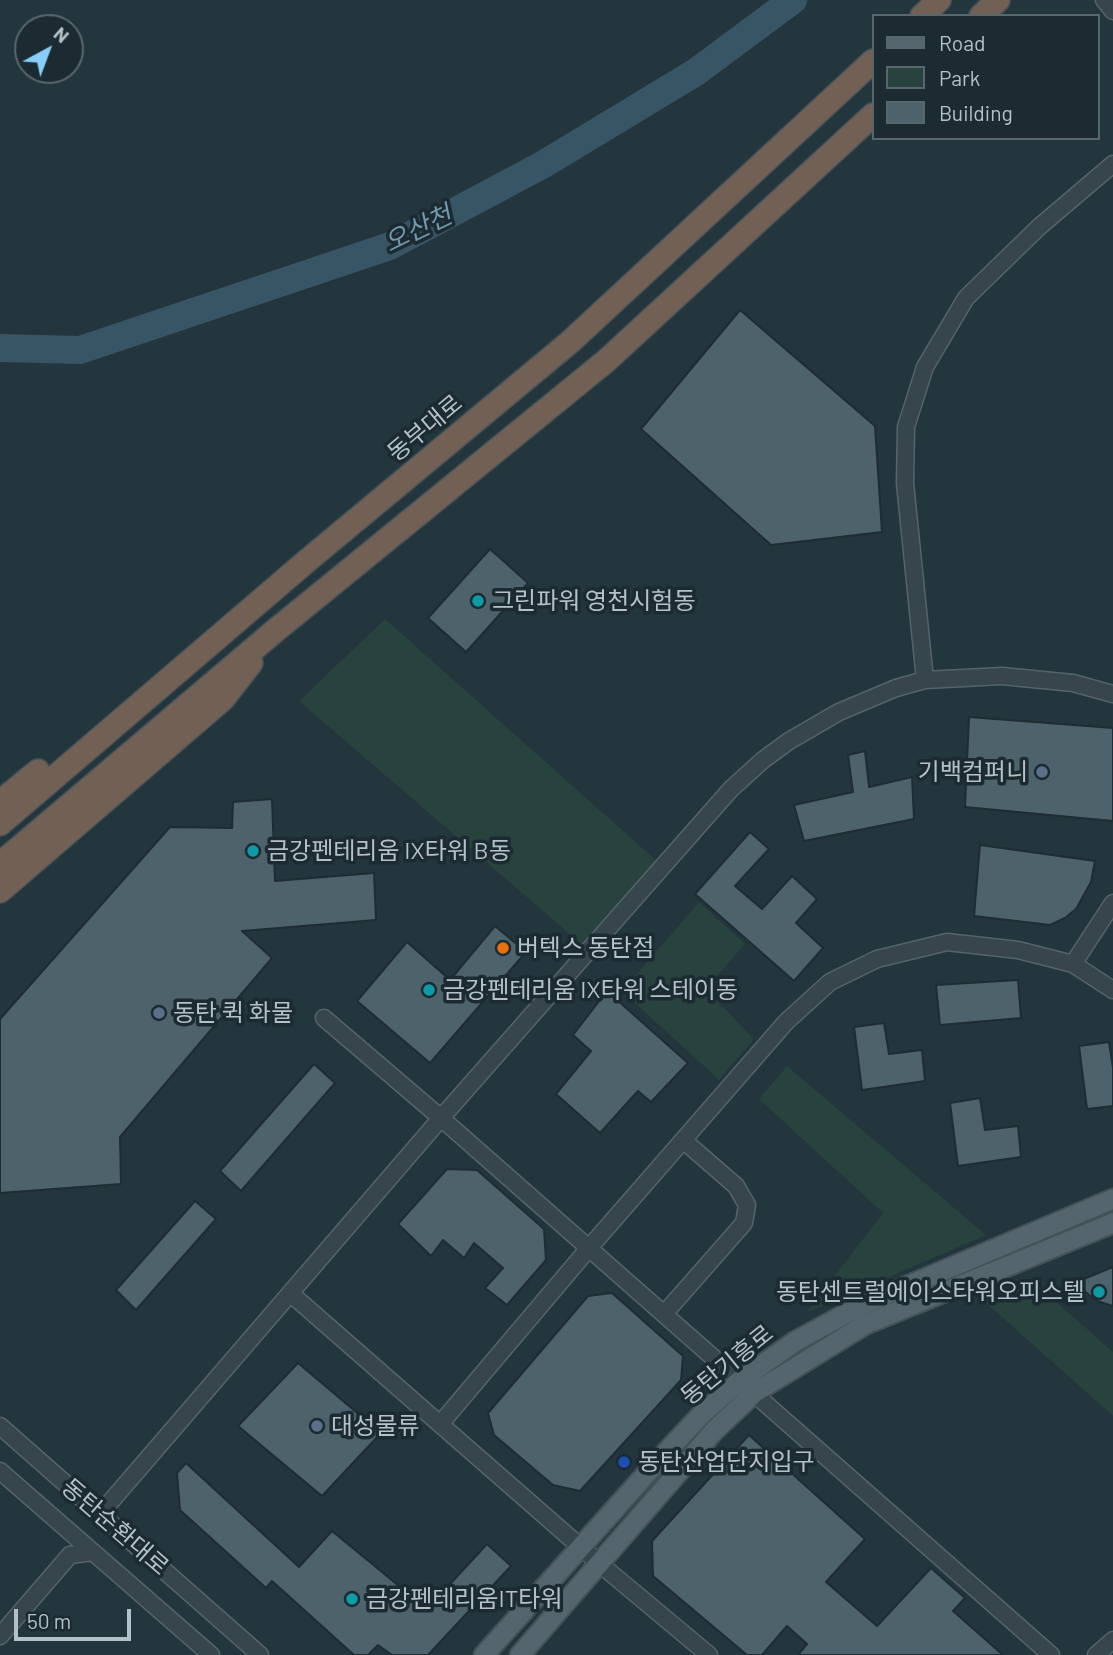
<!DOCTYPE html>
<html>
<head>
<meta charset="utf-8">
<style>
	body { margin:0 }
	#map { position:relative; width:1113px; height:1655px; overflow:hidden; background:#23353d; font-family:Barlow,sans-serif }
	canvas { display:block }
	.legend { position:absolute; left:872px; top:14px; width:228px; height:126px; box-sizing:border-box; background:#1c2b32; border:2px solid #58676e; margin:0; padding:9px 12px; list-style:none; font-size:21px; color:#b3c1c9 }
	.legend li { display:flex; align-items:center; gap:14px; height:35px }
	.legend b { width:35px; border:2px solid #58676e }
	.north { position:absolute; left:14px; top:14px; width:70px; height:70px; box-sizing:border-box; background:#1c2b32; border:2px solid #58676e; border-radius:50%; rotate:41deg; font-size:19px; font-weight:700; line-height:28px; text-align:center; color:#b3c1c9 }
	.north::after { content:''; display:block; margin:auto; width:24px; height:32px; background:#88cef8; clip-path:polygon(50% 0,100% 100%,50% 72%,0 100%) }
	.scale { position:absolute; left:14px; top:1609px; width:117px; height:32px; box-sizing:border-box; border:4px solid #b3c1c9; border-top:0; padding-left:9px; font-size:21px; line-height:24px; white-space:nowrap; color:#b3c1c9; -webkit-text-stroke:5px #1c2b32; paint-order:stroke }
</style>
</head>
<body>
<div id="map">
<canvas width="1113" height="1655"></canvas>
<ul class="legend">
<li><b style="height:9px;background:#55656d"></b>Road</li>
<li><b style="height:19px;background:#28423d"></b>Park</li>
<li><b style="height:19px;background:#4e626b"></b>Building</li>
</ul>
<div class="north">N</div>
<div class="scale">50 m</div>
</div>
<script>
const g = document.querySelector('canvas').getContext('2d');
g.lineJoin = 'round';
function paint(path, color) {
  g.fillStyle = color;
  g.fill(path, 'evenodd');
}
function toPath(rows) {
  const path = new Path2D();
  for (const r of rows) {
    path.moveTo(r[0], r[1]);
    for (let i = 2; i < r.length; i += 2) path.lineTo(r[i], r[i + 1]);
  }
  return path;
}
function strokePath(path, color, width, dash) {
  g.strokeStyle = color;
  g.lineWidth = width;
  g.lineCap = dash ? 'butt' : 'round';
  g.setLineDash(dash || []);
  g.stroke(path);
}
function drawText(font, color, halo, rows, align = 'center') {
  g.font = font + ' Barlow,"Noto Sans KR",sans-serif';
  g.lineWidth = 7;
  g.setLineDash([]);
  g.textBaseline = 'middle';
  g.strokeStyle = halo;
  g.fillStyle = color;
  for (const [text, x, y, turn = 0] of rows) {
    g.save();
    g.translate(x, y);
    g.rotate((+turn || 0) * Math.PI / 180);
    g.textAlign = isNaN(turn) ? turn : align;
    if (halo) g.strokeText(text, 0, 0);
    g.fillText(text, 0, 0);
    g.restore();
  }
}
paint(toPath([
	[385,619,658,862,587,949,299,701],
	[699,902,745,944,706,989,754,1039,719,1080,622,991],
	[787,1066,986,1235,806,1313,883,1213,759,1099],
	[1035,1283,1113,1352,1113,1416,984,1301]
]), '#28423d');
strokePath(toPath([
	[0,348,80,350,390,246,544,164,696,72,793,0]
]), '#375564', 28);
const building = toPath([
	[740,310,875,426,882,532,771,545,641,429,740,310],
	[490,549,528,583,466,652,428,618,490,549],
	[969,717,1113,728,1113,821,965,807,969,717],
	[865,751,869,787,912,777,914,819,804,841,794,805,853,792,848,755,865,751],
	[272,799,275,881,374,873,376,920,242,931,272,958,120,1137,121,1184,0,1193,0,1019,170,827,232,828,233,802,272,799],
	[750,832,769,849,735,886,762,909,792,876,817,899,796,923,823,948,794,981,695,894,750,832],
	[980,845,1095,861,1091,882,1076,909,1065,918,1050,925,974,916,980,845],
	[495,926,526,952,430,1063,357,1001,407,942,450,980,495,926],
	[1018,980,1021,1018,940,1025,936,985,1018,980],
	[607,991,688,1063,651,1102,638,1091,600,1133,556,1094,591,1051,573,1035,607,991],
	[884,1023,889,1054,922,1050,925,1081,862,1090,854,1027,884,1023],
	[1109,1042,1113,1068,1113,1106,1087,1109,1079,1046,1109,1042],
	[314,1064,335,1083,241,1191,220,1171,314,1064],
	[980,1098,985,1130,1018,1126,1021,1157,958,1166,950,1103,980,1098],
	[447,1169,477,1170,544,1229,546,1260,507,1305,485,1288,503,1268,474,1243,464,1258,443,1240,431,1256,398,1224,447,1169],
	[195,1201,216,1219,136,1310,116,1290,195,1201],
	[1113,1267,1113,1306,1097,1301,1074,1283,1113,1267],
	[612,1293,683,1356,681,1380,580,1491,553,1485,494,1435,488,1413,588,1296,612,1293],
	[298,1363,381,1433,322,1496,238,1426,298,1363],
	[749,1435,865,1539,826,1582,877,1626,931,1568,965,1598,953,1611,1003,1655,798,1655,807,1644,787,1626,762,1655,747,1655,653,1576,652,1541,749,1435],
	[186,1463,299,1567,332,1531,427,1609,487,1544,511,1566,428,1655,392,1655,378,1645,368,1655,354,1655,272,1581,266,1588,180,1510,177,1473,186,1463]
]);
paint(building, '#4e626b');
strokePath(building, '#1e2d34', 2);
const minor = toPath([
	[1104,0,1113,11],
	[925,680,905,483,906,427,925,367,966,298,1039,227,1113,164],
	[1073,964,1113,903],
	[324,1018,441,1118,1051,1655],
	[290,1293,600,1564,709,1655],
	[664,1314,744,1223,747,1205,736,1186,683,1140],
	[441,1423,589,1248,786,1022,830,982,877,959,947,942,1018,950,1073,964,1113,990],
	[0,1426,260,1655],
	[0,1471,211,1655],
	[100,1514,441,1118,731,789,763,760,789,741,839,712,896,688,925,680,1002,676,1073,683,1113,694],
	[0,1636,70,1555,93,1552],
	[1096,1655,1113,1640]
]);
const major = toPath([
	[484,1655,657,1462,700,1416,739,1381,796,1341,862,1305,1113,1199],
	[520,1655,714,1431,754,1393,866,1324,1113,1223]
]);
const highway = toPath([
	[922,16,939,0],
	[981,16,998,0],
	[0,802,38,771],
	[0,824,308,560,570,342,873,61],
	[0,864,276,630,606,361,873,115],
	[0,891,223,699,251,663]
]);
strokePath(minor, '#55646b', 19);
strokePath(major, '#435259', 23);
strokePath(highway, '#425158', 26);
strokePath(minor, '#37464d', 16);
strokePath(major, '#55656d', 19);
strokePath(highway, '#736054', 23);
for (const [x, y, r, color] of [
	[478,601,7,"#0f9aa8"],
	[1042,772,7,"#5c6f8a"],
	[253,851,7,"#0f9aa8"],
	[503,948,7,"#e8710a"],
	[429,990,7,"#0f9aa8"],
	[159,1013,7,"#5c6f8a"],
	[1099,1292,7,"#0f9aa8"],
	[317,1426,7,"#5c6f8a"],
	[624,1462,7,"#1a4fb4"],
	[352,1599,7,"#0f9aa8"]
]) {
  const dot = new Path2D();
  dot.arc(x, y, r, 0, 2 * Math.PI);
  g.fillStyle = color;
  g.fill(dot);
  strokePath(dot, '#1c2b32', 2.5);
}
drawText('24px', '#b3c1c9', '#1c2b32', [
	["동부대로",425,428,-40],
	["동탄기흥로",727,1365,-39],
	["동탄순환대로",115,1527,41]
]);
drawText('24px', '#b3c1c9', '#1c2b32', [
	["그린파워 영천시험동",492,601],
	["기백컴퍼니",1028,772,"right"],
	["금강펜테리움 IX타워 B동",267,851],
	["버텍스 동탄점",517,948],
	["금강펜테리움 IX타워 스테이동",443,990],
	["동탄 퀵 화물",173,1013],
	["동탄센트럴에이스타워오피스텔",1085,1292,"right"],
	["대성물류",331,1426],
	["동탄산업단지입구",638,1462],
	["금강펜테리움IT타워",366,1599]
], 'left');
drawText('italic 26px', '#7399ac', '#1c2b32', [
	["오산천",418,229,-26]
]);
</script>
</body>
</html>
